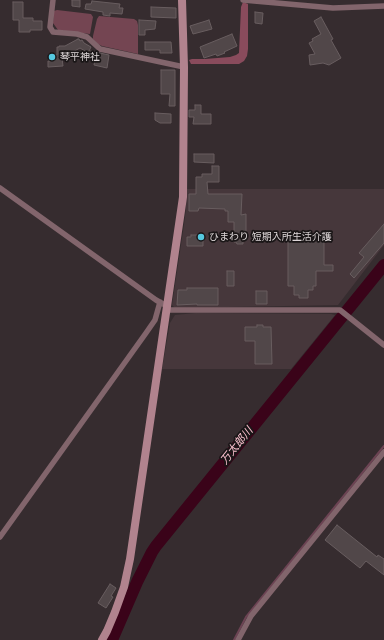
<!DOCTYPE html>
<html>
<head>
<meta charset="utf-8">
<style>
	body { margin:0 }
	canvas { display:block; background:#362c2f }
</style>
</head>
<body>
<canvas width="384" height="640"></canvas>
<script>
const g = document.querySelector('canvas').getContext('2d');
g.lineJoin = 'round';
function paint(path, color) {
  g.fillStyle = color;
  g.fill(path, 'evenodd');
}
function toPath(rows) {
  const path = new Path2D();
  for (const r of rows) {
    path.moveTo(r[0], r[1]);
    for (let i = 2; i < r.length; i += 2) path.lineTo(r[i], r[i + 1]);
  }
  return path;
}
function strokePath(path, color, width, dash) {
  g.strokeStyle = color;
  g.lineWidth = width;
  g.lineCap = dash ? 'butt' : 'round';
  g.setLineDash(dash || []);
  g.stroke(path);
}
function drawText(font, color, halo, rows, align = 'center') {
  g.font = font + ' "DM Sans","Noto Sans JP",sans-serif';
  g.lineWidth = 3.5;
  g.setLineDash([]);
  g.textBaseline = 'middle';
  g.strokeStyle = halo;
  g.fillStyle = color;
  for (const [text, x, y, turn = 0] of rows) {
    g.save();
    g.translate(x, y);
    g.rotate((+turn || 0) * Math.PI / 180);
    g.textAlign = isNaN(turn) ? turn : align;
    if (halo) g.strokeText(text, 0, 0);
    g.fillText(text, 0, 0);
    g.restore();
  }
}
paint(toPath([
	[186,189,384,189,384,245,338,305,175,308,172,305,184,225,186,209],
	[196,313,331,314,335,315,291,369,162,369,170,323,175,315]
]), '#46373b');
paint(toPath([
	[57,10,91,14,93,17,90,34,58,30,53,23,54,11],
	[99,16,134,19,137,21,138,25,138,54,102,46,98,44,93,39,93,36,97,19]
]), '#744552');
paint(toPath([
	[243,2,248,4,248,49,247,56,244,61,239,64,191,64,189,60,192,59,205,59,230,57,236,55,239,53,241,7]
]), '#894b5c');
strokePath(toPath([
	[234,640,246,617,384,446]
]), '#6c4353', 2);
strokePath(toPath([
	[112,640,137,582,152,552,156,546,384,265]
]), '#3a0319', 12);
const building = toPath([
	[72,0,80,0,80,7,72,6,72,0],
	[92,1,120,4,119,8,123,8,122,14,110,13,110,16,103,15,103,12,85,9,86,4,91,4,92,1],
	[13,2,23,2,23,18,33,18,33,21,42,21,42,30,30,30,30,32,19,32,19,20,13,20,13,2],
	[151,7,176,8,176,18,151,17,151,7],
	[255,12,263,13,262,24,255,23,255,12],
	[321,17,333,39,331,40,341,58,329,65,323,63,310,65,309,55,315,54,309,43,313,41,312,39,321,34,314,21,321,17],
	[139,20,156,21,155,29,145,30,145,35,139,35,139,20],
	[209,20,212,29,193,34,190,26,209,20],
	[232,34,237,46,224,52,225,53,217,56,216,54,204,58,200,47,232,34],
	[78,39,79,39,80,41,82,40,84,43,91,47,88,53,80,48,62,58,63,66,48,67,48,61,50,61,51,55,57,55,57,47,59,47,59,46,65,46,78,39],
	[145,42,171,42,172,53,160,53,160,50,145,50,145,42],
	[91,51,109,55,107,68,94,65,95,60,90,59,91,51],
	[161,70,175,70,175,106,169,106,170,94,161,94,161,70],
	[195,105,201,105,201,114,211,114,211,124,193,124,194,117,189,117,189,110,195,110,195,105],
	[155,113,171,114,171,123,160,123,155,120,155,113],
	[194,154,214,154,214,163,194,162,194,154],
	[212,166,219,166,219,182,207,182,208,194,242,194,241,215,246,214,246,234,243,234,243,244,237,244,236,242,234,242,234,222,228,222,228,211,225,211,225,209,199,208,198,211,189,211,189,194,196,194,196,177,202,177,202,174,212,174,212,166],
	[384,224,384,243,354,278,350,274,364,257,359,253,384,224],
	[288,234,300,234,300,239,324,239,324,265,333,265,333,271,316,271,316,286,313,286,313,290,308,290,308,298,299,298,299,295,294,295,294,286,288,286,288,234],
	[191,235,203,235,203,246,187,246,187,237,191,237,191,235],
	[227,271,234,271,234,286,227,286,227,271],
	[187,288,218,288,218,305,197,305,197,304,177,305,178,290,187,290,187,288],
	[256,291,267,291,267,304,256,304,256,291],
	[257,325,263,325,263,327,271,327,272,364,255,364,255,341,245,341,245,327,257,327,257,325],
	[337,525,377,557,378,555,384,559,384,575,366,561,360,568,325,540,337,525],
	[110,584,116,588,111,596,113,597,106,608,98,603,110,584]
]);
paint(building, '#514749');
strokePath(building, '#685d5f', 1);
strokePath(toPath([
	[53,0,50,27,53,32,77,34,87,37,100,49,184,67],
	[243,0,333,8,384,6],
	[0,188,156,300,163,304],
	[166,310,340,310,384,345],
	[0,537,146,333,155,320,160,302],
	[238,640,251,616,384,452]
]), '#82656c', 5.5);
strokePath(toPath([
	[102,640,107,631,115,612,124,587,130,559,183,197,184,67,182,0]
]), '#b1838e', 8);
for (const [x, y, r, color] of [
	[52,57,4,"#56c9e0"],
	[201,237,4,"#56c9e0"]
]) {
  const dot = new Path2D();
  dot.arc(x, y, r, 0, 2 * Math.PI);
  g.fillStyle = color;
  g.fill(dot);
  strokePath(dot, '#1a1617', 1.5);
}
drawText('10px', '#dfd8d9', '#1a1617', [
	["琴平神社",60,57],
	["ひまわり 短期入所生活介護",209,237]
], 'left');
drawText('italic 11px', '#fdc2d0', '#1a1617', [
	["万太郎川",237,446,-51]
]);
</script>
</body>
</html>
